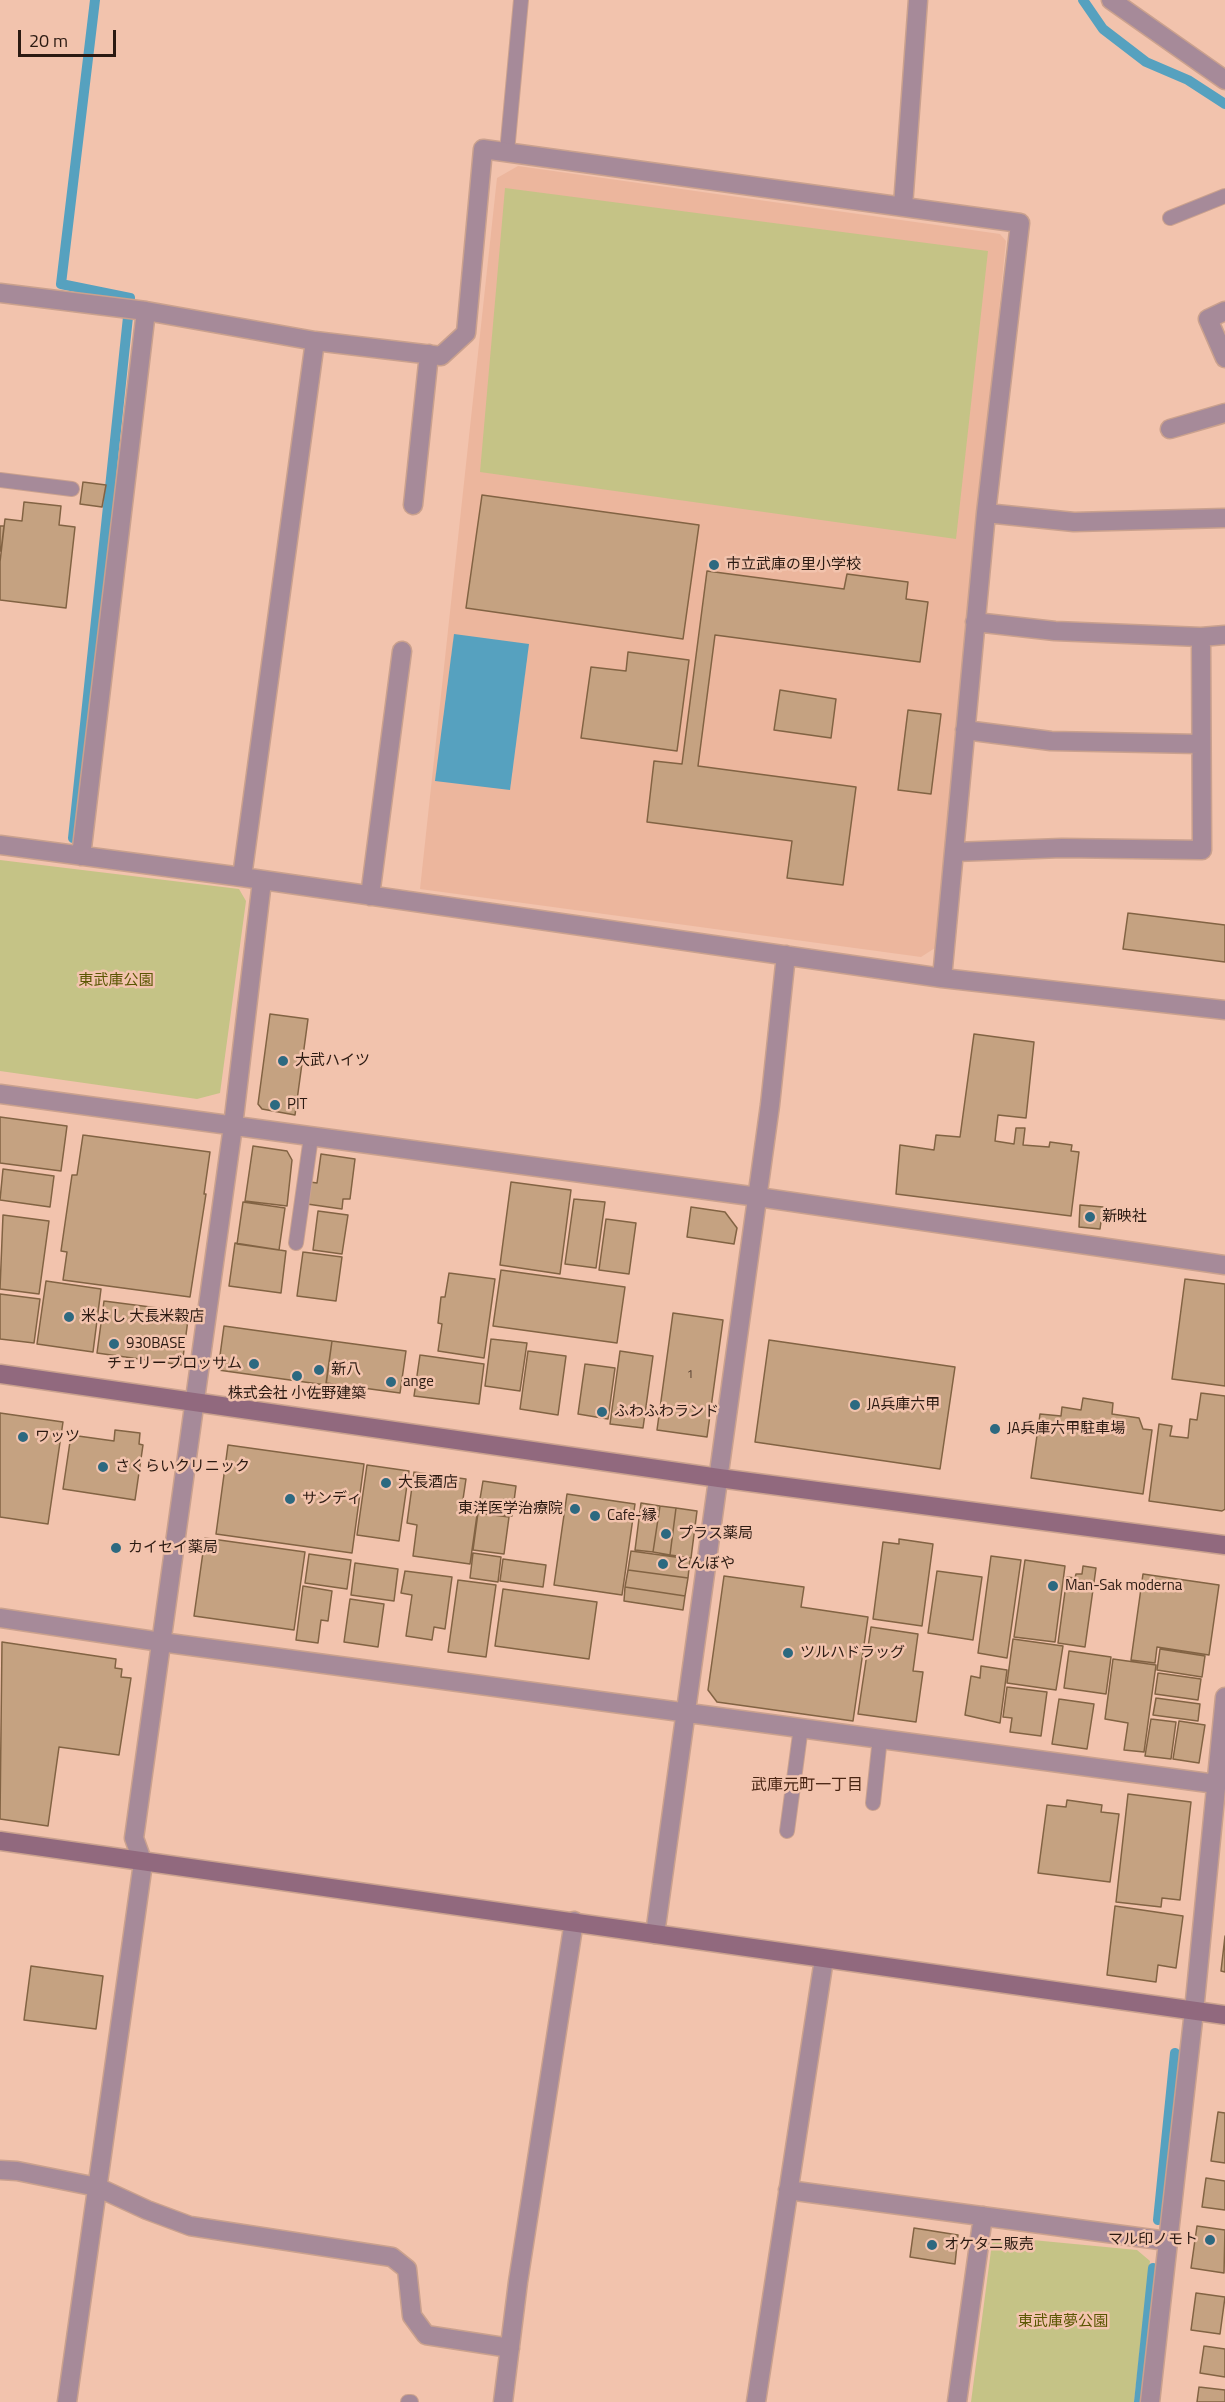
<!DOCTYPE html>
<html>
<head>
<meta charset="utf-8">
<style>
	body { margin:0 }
	#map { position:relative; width:1225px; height:2402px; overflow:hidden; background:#f2c3ad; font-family:"Titillium Web",sans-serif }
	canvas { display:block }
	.scale { position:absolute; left:18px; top:30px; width:98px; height:27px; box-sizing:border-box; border:3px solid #2b1a12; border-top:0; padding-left:8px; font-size:18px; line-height:21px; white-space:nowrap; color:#2b1a12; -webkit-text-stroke:4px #f2c3ad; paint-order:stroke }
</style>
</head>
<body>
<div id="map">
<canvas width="1225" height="2402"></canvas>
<div class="scale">20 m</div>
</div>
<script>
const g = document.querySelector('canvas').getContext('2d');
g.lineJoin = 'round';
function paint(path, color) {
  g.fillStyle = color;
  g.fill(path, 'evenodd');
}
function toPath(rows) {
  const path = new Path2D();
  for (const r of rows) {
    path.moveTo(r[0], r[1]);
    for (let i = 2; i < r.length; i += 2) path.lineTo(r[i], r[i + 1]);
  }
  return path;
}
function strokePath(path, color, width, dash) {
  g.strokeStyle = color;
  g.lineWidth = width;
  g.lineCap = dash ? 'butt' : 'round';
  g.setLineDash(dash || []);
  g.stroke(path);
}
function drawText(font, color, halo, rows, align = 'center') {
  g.font = font + ' "Titillium Web","Noto Sans JP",sans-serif';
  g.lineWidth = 5;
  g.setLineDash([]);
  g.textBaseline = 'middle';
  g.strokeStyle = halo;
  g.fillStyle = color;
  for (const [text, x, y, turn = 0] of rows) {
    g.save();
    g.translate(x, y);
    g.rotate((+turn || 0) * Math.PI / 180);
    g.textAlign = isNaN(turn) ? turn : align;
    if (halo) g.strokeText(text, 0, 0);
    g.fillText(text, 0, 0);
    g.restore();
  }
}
paint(toPath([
	[518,166,1000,234,1006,241,935,948,921,957,420,889,497,178]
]), '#ecb69d');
paint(toPath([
	[505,188,988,251,956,539,480,472],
	[0,860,239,889,246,901,220,1093,197,1099,0,1071],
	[1001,2237,1137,2250,1150,2261,1134,2402,971,2402,992,2243]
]), '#c5c386');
paint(toPath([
	[454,634,529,644,510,790,435,781]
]), '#56a1bf');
strokePath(toPath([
	[1083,0,1103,29,1146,62,1188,80,1225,104],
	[73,838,130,298,61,284,95,0],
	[1158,2220,1175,2053],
	[1139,2402,1153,2268]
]), '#56a1bf', 10);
const building = toPath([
	[83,482,106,485,102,507,80,504,83,482],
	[482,495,699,525,683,639,466,608,482,495],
	[24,502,61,506,59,525,75,527,66,608,0,600,0,562,5,519,22,521,24,502],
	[0,526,4,526,1,551,0,551,0,526],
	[707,571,844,589,847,574,908,582,906,599,928,602,920,662,715,635,698,766,856,787,843,885,787,878,792,841,647,822,654,761,682,764,707,571],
	[628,652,689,660,677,751,581,738,591,667,626,671,628,652],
	[780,690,836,699,831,738,774,730,780,690],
	[908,710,941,714,931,794,898,790,908,710],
	[1128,913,1225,925,1225,962,1123,949,1128,913],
	[270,1014,308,1019,295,1115,262,1109,258,1104,270,1014],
	[974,1034,1034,1042,1026,1118,998,1115,995,1141,1014,1144,1016,1128,1025,1128,1023,1145,1049,1147,1050,1142,1072,1145,1071,1151,1079,1152,1071,1216,896,1194,900,1145,934,1150,936,1135,960,1137,974,1034],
	[0,1117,67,1126,61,1171,0,1163,0,1117],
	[83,1135,210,1152,204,1194,206,1194,190,1297,63,1280,67,1252,61,1251,72,1175,77,1175,83,1135],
	[253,1146,287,1151,292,1160,287,1206,245,1201,253,1146],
	[321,1154,355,1159,350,1199,343,1199,342,1209,307,1204,310,1182,317,1183,321,1154],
	[3,1169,54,1176,50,1207,0,1200,3,1169],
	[511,1182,571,1190,560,1274,500,1265,511,1182],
	[574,1199,605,1202,596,1268,565,1264,574,1199],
	[243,1202,285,1208,279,1250,237,1244,243,1202],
	[1080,1205,1103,1207,1100,1229,1079,1227,1080,1205],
	[691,1207,725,1212,737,1228,734,1244,687,1237,691,1207],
	[318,1211,348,1215,342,1254,313,1250,318,1211],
	[3,1215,49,1221,39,1294,0,1289,3,1215],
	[606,1219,636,1223,629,1274,599,1270,606,1219],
	[235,1243,286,1251,281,1293,229,1286,235,1243],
	[303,1252,342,1257,336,1301,297,1296,303,1252],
	[501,1270,625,1287,617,1343,493,1326,501,1270],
	[449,1273,495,1279,484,1358,438,1351,442,1324,438,1323,441,1297,445,1297,449,1273],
	[1185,1279,1225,1284,1225,1386,1172,1379,1185,1279],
	[46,1281,101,1289,93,1352,37,1344,46,1281],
	[0,1294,40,1299,34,1343,0,1339,0,1294],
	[104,1301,189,1312,182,1365,97,1353,104,1301],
	[673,1313,723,1320,707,1437,657,1430,673,1313],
	[224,1326,332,1341,326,1385,218,1370,224,1326],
	[491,1339,527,1343,520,1391,485,1386,491,1339],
	[769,1340,955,1367,940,1469,755,1442,769,1340],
	[332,1341,406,1351,400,1393,326,1383,332,1341],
	[528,1351,566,1356,558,1415,520,1409,528,1351],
	[620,1351,653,1356,643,1428,610,1424,620,1351],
	[420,1355,484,1364,479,1404,414,1396,420,1355],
	[585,1364,615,1368,608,1419,578,1414,585,1364],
	[1201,1393,1225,1396,1225,1509,1222,1511,1149,1501,1159,1424,1172,1426,1170,1436,1188,1438,1190,1419,1197,1420,1201,1393],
	[1083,1398,1113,1403,1112,1414,1139,1418,1143,1429,1152,1430,1143,1494,1031,1478,1040,1414,1061,1416,1062,1407,1081,1410,1083,1398],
	[0,1413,63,1422,48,1524,0,1517,0,1413],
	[115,1430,140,1433,139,1444,143,1445,135,1500,63,1489,71,1435,114,1441,115,1430],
	[228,1445,364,1464,352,1553,216,1534,228,1445],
	[367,1465,409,1471,399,1541,357,1535,367,1465],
	[414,1472,466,1479,462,1506,478,1508,470,1564,413,1556,417,1525,407,1523,414,1472],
	[483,1481,516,1486,512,1516,478,1511,483,1481],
	[567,1494,635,1504,622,1595,554,1585,567,1494],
	[641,1503,660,1506,653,1552,635,1550,641,1503],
	[660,1506,676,1508,670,1555,653,1552,660,1506],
	[676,1508,697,1511,691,1558,670,1555,676,1508],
	[478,1513,509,1517,504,1554,473,1550,478,1513],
	[205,1538,305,1552,294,1630,194,1616,205,1538],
	[899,1539,933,1544,922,1626,873,1619,883,1542,899,1544,899,1539],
	[631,1551,690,1559,688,1578,628,1570,631,1551],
	[473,1553,501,1557,498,1582,470,1578,473,1553],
	[309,1554,351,1560,347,1589,305,1583,309,1554],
	[991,1556,1021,1560,1007,1658,978,1653,991,1556],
	[503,1559,546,1565,543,1587,500,1581,503,1559],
	[1025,1560,1065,1566,1055,1642,1014,1637,1025,1560],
	[355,1563,398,1569,394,1601,351,1595,355,1563],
	[1083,1566,1096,1568,1085,1647,1058,1643,1067,1577,1075,1578,1076,1574,1082,1574,1083,1566],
	[628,1570,688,1578,685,1596,625,1587,628,1570],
	[405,1571,452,1577,445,1629,434,1627,432,1640,406,1636,412,1595,401,1593,405,1571],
	[937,1571,982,1577,973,1640,928,1633,937,1571],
	[1143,1574,1219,1585,1209,1655,1157,1647,1155,1663,1131,1660,1143,1574],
	[724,1576,804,1587,801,1607,868,1617,853,1721,717,1702,708,1690,724,1576],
	[458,1580,496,1585,486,1657,448,1652,458,1580],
	[303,1586,332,1591,328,1621,321,1620,318,1643,296,1640,303,1586],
	[625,1587,685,1596,683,1610,624,1601,625,1587],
	[503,1589,597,1602,589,1659,495,1646,503,1589],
	[350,1599,384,1604,378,1647,344,1642,350,1599],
	[871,1627,918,1634,913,1671,923,1672,916,1722,858,1714,871,1627],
	[1013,1639,1063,1646,1056,1690,1007,1683,1013,1639],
	[2,1642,116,1659,115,1668,122,1669,121,1677,131,1678,119,1755,59,1747,48,1826,0,1819,2,1642],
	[1160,1649,1205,1656,1202,1677,1157,1670,1160,1649],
	[1069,1651,1111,1657,1106,1694,1064,1688,1069,1651],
	[1113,1659,1156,1665,1144,1752,1124,1750,1128,1723,1105,1719,1113,1659],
	[981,1666,1007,1670,1000,1723,965,1715,971,1676,980,1678,981,1666],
	[1158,1673,1201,1679,1198,1700,1155,1694,1158,1673],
	[1007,1687,1047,1692,1041,1736,1010,1732,1012,1718,1003,1717,1007,1687],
	[1156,1698,1200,1704,1198,1721,1153,1715,1156,1698],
	[1059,1699,1094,1704,1087,1749,1052,1744,1059,1699],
	[1151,1719,1176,1722,1171,1759,1145,1756,1151,1719],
	[1179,1721,1205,1725,1199,1763,1173,1759,1179,1721],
	[1128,1794,1191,1802,1180,1900,1162,1898,1161,1907,1116,1902,1128,1794],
	[1067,1800,1102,1805,1101,1812,1119,1814,1110,1882,1038,1873,1047,1805,1066,1807,1067,1800],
	[1115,1906,1183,1916,1176,1968,1158,1965,1156,1982,1107,1975,1115,1906],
	[1225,1936,1225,1972,1221,1971,1225,1936],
	[31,1966,103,1976,96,2029,24,2020,31,1966],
	[1218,2112,1225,2113,1225,2163,1211,2161,1218,2112],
	[1206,2178,1225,2181,1225,2210,1202,2207,1206,2178],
	[1197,2226,1225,2230,1224,2273,1191,2268,1197,2226],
	[914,2228,958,2235,955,2264,910,2257,914,2228],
	[1196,2293,1225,2297,1220,2334,1191,2330,1196,2293],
	[1204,2346,1225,2349,1225,2377,1200,2373,1204,2346],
	[1199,2387,1225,2390,1225,2402,1197,2402,1199,2387]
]);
paint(building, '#c5a281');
strokePath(building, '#826343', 1.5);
const lane = toPath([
	[507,152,521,0],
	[1170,218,1225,196],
	[0,480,72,489],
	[296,1243,311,1137],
	[873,1803,880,1738],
	[787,1831,801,1727],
	[408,2402,411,2402]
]);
const street = toPath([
	[1111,0,1225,80],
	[903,206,918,0],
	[0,293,146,311,315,341,242,877],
	[1225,311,1208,319,1225,358],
	[315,341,441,356,466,333,483,149,1020,223,986,513,942,978],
	[1170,429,1225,413],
	[413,505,429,354],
	[986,513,1074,522,1225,518],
	[975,622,1055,631,1201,637,1225,635],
	[965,730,1051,741,1199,744],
	[0,845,242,877,942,978,1225,1010],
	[954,852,1062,848,1202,850,1201,637],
	[81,856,146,311],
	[370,896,402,651],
	[0,1094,758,1197,1225,1265],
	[0,1618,161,1642,1216,1784],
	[655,1934,770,1105,786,955],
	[0,2170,17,2171,97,2187,147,2210,190,2226,392,2257,407,2269,412,2316,426,2335,510,2348],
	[788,2190,1167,2241],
	[67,2402,143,1863,134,1838,233,1126,262,881],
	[503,2402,518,2282,574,1921],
	[756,2402,824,1959],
	[957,2402,983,2216],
	[1150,2402,1194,2011,1225,1697]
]);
const secondary = toPath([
	[0,1374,719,1478,1225,1545],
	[0,1841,1225,2015]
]);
strokePath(lane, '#caa18e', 16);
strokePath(street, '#caa18e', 21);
strokePath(secondary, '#caa18e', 21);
strokePath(lane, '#a68a99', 14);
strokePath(street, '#a68a99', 18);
strokePath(secondary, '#91697e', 18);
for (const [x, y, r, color] of [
	[714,565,6,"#2d6980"],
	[283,1061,6,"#2d6980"],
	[275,1105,6,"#2d6980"],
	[1090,1217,6,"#2d6980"],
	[69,1317,6,"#2d6980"],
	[114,1344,6,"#2d6980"],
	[254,1364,6,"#2d6980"],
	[319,1370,6,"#2d6980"],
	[297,1376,6,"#2d6980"],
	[391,1382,6,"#2d6980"],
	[855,1405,6,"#2d6980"],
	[602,1412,6,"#2d6980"],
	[995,1429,6,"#2d6980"],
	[23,1437,6,"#2d6980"],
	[103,1467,6,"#2d6980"],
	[386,1483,6,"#2d6980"],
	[290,1499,6,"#2d6980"],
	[575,1509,6,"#2d6980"],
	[595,1516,6,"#2d6980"],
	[666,1534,6,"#2d6980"],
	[116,1548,6,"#2d6980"],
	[663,1564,6,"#2d6980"],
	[1053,1586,6,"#2d6980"],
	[788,1653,6,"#2d6980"],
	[1210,2240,6,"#2d6980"],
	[932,2245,6,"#2d6980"]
]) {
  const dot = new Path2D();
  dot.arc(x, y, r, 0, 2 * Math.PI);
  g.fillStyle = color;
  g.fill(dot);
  strokePath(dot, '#f2c3ad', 2);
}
drawText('12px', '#523c2e', null, [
	["1",690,1375]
]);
drawText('15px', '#2b1a12', '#f2c3ad', [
	["市立武庫の里小学校",726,565],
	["大武ハイツ",295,1061],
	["PIT",287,1105],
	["新映社",1102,1217],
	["米よし 大長米穀店",81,1317],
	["930BASE",126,1344],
	["チェリーブロッサム",242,1364,"right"],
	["新八",331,1370],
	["ange",403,1382],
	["株式会社 小佐野建築",297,1394,"center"],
	["JA兵庫六甲",867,1405],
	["ふわふわランド",614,1412],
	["JA兵庫六甲駐車場",1007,1429],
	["ワッツ",35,1437],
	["さくらいクリニック",115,1467],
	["大長酒店",398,1483],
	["サンディ",302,1499],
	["東洋医学治療院",563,1509,"right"],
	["Cafe-縁",607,1516],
	["プラス薬局",678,1534],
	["カイセイ薬局",128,1548],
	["とんぼや",675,1564],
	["Man-Sak moderna",1065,1586],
	["ツルハドラッグ",800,1653],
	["マル印ノモト",1198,2240,"right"],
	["オケタニ販売",944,2245]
], 'left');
drawText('15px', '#5a5602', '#f2c3ad', [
	["東武庫公園",116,981],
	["東武庫夢公園",1063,2322]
]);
drawText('16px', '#482412', '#f2c3ad', [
	["武庫元町一丁目",807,1786]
]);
</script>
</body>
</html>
